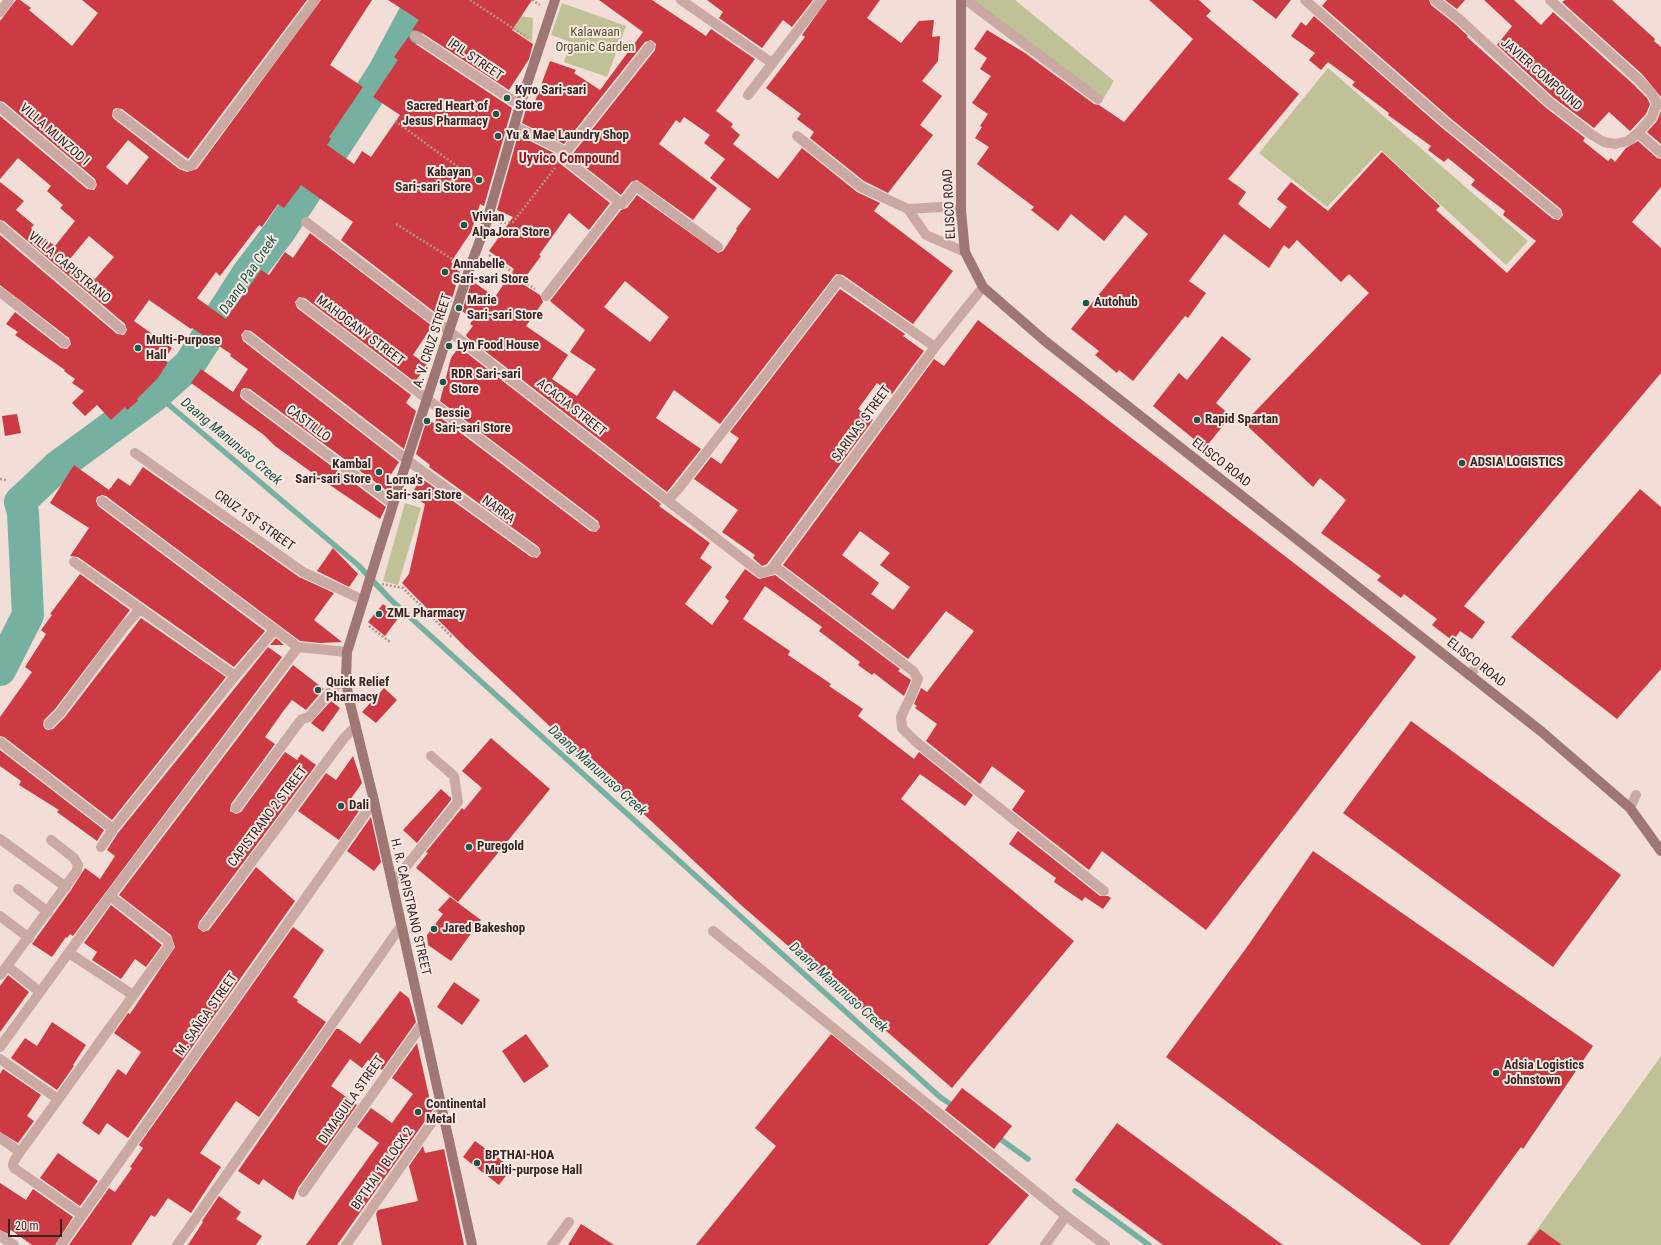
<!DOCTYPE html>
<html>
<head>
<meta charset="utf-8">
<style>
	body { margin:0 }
	#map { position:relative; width:1661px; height:1245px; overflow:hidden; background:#f2ddd7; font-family:"Roboto Condensed",sans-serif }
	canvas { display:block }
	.scale { position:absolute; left:8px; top:1219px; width:54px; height:18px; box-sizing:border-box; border:2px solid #352525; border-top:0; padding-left:5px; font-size:12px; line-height:14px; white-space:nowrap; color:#352525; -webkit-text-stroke:3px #fae8e3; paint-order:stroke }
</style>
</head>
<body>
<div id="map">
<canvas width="1661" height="1245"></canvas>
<div class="scale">20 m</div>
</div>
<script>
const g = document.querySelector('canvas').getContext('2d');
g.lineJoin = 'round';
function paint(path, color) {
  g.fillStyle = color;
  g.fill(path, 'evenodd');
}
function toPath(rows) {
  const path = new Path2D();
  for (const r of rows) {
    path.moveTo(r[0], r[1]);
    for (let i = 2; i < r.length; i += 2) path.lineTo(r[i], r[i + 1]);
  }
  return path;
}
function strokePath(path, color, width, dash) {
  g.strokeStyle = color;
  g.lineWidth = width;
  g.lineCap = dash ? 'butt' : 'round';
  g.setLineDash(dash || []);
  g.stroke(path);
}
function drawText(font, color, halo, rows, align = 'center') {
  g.font = font + ' "Roboto Condensed",sans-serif';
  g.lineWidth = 4;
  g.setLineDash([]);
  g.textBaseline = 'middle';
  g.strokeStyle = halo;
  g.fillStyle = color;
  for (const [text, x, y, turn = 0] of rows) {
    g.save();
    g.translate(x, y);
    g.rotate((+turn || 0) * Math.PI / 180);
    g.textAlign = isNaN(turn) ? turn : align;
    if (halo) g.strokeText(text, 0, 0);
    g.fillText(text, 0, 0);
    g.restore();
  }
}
paint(toPath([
	[975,0,1015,0,1114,81,1103,99,975,5],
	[562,3,626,26,607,77,564,62,571,42,551,35],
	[520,16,533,18,532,42,513,29],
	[1328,68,1528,241,1506,265,1381,150,1327,207,1259,153],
	[405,503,421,508,398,585,383,581],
	[1661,1056,1661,1245,1526,1245]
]), '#c0c196');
strokePath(toPath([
	[154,396,162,399,358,565,391,600,940,1097,956,1108],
	[996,1136,1028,1159],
	[1075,1191,1149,1245]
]), '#75b0a1', 5.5);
strokePath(toPath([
	[20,502,57,467,154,396,189,365,248,273,280,231,383,73,422,0],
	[0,670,28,615,23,513,20,502]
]), '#75b0a1', 32);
paint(toPath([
	[16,0,20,0,31,8,29,10,72,46,98,13,82,0,307,0,188,159,122,109,116,108,113,110,112,116,114,119,179,169,187,172,197,169,321,0,372,0,330,65,363,87,329,137,331,139,327,145,354,164,362,151,371,157,400,115,373,97,398,60,394,57,409,36,411,41,512,108,484,206,480,204,471,232,451,262,454,264,453,267,460,272,451,302,441,317,341,240,353,222,301,185,284,208,278,204,262,227,259,225,220,276,216,272,197,298,226,319,261,270,269,275,285,252,293,258,310,233,432,326,413,355,427,365,415,382,305,298,299,297,295,302,297,308,411,395,406,403,416,411,404,449,251,331,245,330,241,335,243,341,399,462,388,479,393,482,390,493,250,389,244,388,241,390,240,396,242,399,386,507,380,519,321,479,275,446,264,435,191,383,201,369,233,392,248,369,230,356,231,354,192,328,191,329,149,300,134,321,172,348,164,360,168,362,158,378,137,399,138,401,127,410,125,407,111,420,97,405,85,416,72,403,84,391,72,383,75,379,64,371,65,370,15,335,18,332,6,324,15,312,61,348,67,349,71,344,69,338,0,285,0,235,117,334,124,335,127,330,125,324,4,221,0,220,0,182,24,201,16,210,34,225,31,228,55,246,75,221,60,208,63,205,47,191,51,186,18,158,0,179,0,116,87,189,94,190,97,185,95,179,4,102,0,101,0,21],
	[128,140,149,157,127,185,106,167],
	[89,236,114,257,95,279,69,260],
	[388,0,532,0,512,30,533,44,529,59,509,90,419,31,412,30,419,20],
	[599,0,652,0,706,36,711,29,755,59,716,111,733,124,731,127,740,135,733,144,778,179,802,148,857,192,880,203,874,211,953,271,913,324,843,275,836,274,720,424,674,390,656,418,701,449,667,492,467,337,466,335,473,326,470,324,473,319,462,311,472,281,495,297,514,269,489,251,513,217,497,210,518,135,556,154,558,162,610,203,589,230,569,213,539,255,541,256,521,283,540,295,543,302,526,326,568,355,552,379,577,396,596,369,570,352,585,330,550,301,621,210,627,208,637,195,718,253,723,251,737,230,736,229,751,209,710,178,725,159,704,143,710,135,684,117,680,123,676,120,659,144,717,188,693,220,637,180,631,182,621,195,571,156,655,50,656,44,651,40,645,42,564,144,522,123,526,109,531,112,550,61,576,70,574,73,600,90,643,32],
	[625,281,669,317,650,342,604,307],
	[707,0,813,0,792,27,783,20,762,48,719,18,723,12],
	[827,0,880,0,867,18,901,43,919,21,934,20,932,37,940,36,938,61,922,81,942,96,920,125,933,135,888,193,864,181,810,138,814,132,797,119,801,114,766,88,805,37,802,35],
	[1149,0,1199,0,1211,11,1206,16,1299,94,1228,179,1246,192,1238,204,1270,229,1287,207,1277,199,1291,182,1328,211,1382,152,1440,206,1436,210,1507,273,1536,241,1503,215,1505,211,1471,185,1475,180,1448,158,1444,162,1428,150,1431,146,1388,115,1389,113,1352,85,1355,82,1328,62,1321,70,1309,60,1315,53,1291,36,1301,22,1306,26,1314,16,1441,127,1553,219,1559,220,1563,215,1561,209,1449,117,1322,6,1327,0,1429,0,1431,5,1455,24,1468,36,1467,37,1545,107,1585,138,1583,141,1608,161,1611,158,1615,162,1626,148,1638,141,1657,158,1661,159,1661,187,1632,222,1661,248,1661,373,1464,606,1485,622,1472,639,1460,631,1453,641,1432,625,1437,619,1404,594,1401,598,1377,580,1381,576,1321,533,1346,500,1320,478,1313,487,1244,423,1369,293,1349,274,1341,282,1297,240,1289,249,1284,245,1269,268,1224,234,1189,281,1206,293,1188,318,1185,316,1133,381,1119,370,1117,373,1095,355,1099,351,1071,329,1148,234,1125,215,1104,241,1071,214,1058,231,1031,210,1034,207,977,164,989,147,975,138,982,127,980,126,988,114,972,103,991,76,980,69,987,58,974,49,987,30,1025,53,1094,104,1099,105,1124,122,1193,39],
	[1252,0,1291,0,1276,19],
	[1445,0,1465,0,1457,9],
	[1484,0,1514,0,1541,25,1553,12,1633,84,1647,98,1650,104,1646,114,1630,131,1609,112,1594,128,1553,97,1497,45,1512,26],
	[1565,0,1612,0,1655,39,1654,41,1661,47,1661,97,1642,74,1562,2],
	[1661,111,1661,144,1647,132,1657,121],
	[840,289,905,334,903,336,924,351,892,394,877,383,858,409,873,420,767,564,762,566,753,558,755,555,722,532,738,510,694,479,711,457,721,464,739,438,730,432],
	[978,320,1416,657,1206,930,1102,851,1089,870,1012,810,1025,791,992,766,980,784,926,741,937,724,915,708,917,706,914,704,921,688,927,692,974,631,946,611,908,659,783,565,934,359,944,366],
	[860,531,890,553,880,565,910,587,893,610,871,594,879,583,842,555],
	[1222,336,1251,359,1216,403,1231,416,1205,448,1153,406,1179,373,1187,380],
	[459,347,661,504,659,506,710,543,700,558,712,567,685,604,712,625,729,601,725,597,745,569,759,579,775,575,900,669,898,671,911,680,904,696,874,673,872,675,858,665,860,662,819,631,822,627,765,586,743,619,790,651,788,655,831,684,829,686,863,709,858,716,914,759,919,752,973,795,965,806,920,774,901,799,1074,941,952,1088,741,905,464,646,402,583,409,574,425,504,411,495,421,478,531,557,537,558,541,553,539,547,429,467,430,465,416,454,427,419,435,424,437,415,590,531,596,532,600,527,598,521,440,401,451,358],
	[17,414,21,433,5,436,2,416],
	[74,465,109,490,118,478,130,486,143,467,299,577,334,593,314,620,342,642,320,643,300,641,106,496,102,495,97,497,96,501,98,506,265,631,234,667,78,557,70,556,89,528,50,503],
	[1640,489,1661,507,1661,669,1617,719,1511,637],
	[333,548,358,574,349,587,317,571],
	[80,574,130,610,55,709,44,720,43,725,45,729,48,730,53,729,65,717,141,618,226,677,112,820,4,737,0,736,0,717,32,672,25,667,46,634,41,630,52,615,50,614],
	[383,604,399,617,385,636,368,622],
	[276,638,284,645,270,645],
	[268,647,282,657,73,936,70,934,67,938,66,937,52,957,32,944,71,890,85,868,100,879,115,856,107,850,118,833],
	[293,665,324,689,306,710,292,700,284,710,265,737,275,744,231,804,230,811,236,814,241,812,285,752,297,760,301,754,316,765,199,922,198,928,203,932,209,930,256,867,295,901,128,1138,107,1123,99,1135,82,1123,118,1069,126,1075,141,1052,114,1033,128,1013,130,1014,175,947,171,935,119,895],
	[384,688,397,700,376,723,362,712],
	[331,701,340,708,323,732,311,723],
	[1411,721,1621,875,1553,967,1343,813],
	[491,738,550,789,458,902,416,868,428,853,426,852,462,808,464,810,482,788,462,771],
	[0,750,104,830,97,841,57,812,59,810,19,785,21,781,0,766],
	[353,756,362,783,350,800,361,808,339,840,298,811,326,773,336,780],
	[441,789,451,798,451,800,417,843,403,830],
	[371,817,381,862,374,871,347,851],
	[1018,831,1100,896,1108,896,1111,898,1103,909,1085,897,1082,901,1054,882,1056,878,1009,844],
	[1313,851,1593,1046,1523,1149,1521,1147,1449,1245,1422,1245,1166,1057,1247,947],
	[450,897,481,920,451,961,428,945,427,935,443,914,438,910],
	[111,905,162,945,146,967,135,959,121,979,92,960,97,952,84,943],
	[293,927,324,950,293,997,298,1000,297,1002,326,1022,259,1117,236,1101,200,1153,221,1167,191,1213,168,1198,155,1217,151,1215,131,1245,69,1245,109,1188,115,1192,123,1181,132,1168,130,1167,143,1148,139,1145],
	[8,975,29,992,0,1032,0,986],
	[454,982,480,1000,462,1025,437,1007],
	[400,991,409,998,416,1022,382,1070,368,1060,362,1068,350,1059,331,1086,357,1105,298,1188,293,1200,263,1179,259,1185,238,1171,336,1029,339,1029,360,1044],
	[52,1022,86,1045,73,1065,74,1066,57,1090,11,1058,25,1038,37,1046],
	[526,1034,549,1066,524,1083,502,1051],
	[831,1034,1029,1195,988,1245,696,1245,776,1146,755,1128],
	[417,1043,431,1105,435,1107,337,1245,306,1245,379,1143,357,1127,368,1112,371,1108,392,1123,413,1094,392,1078],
	[3,1069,41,1095,27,1116,34,1121,18,1143,0,1132,0,1074],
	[962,1088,1012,1126,994,1149,945,1110],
	[1117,1123,1283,1245,1163,1245,1075,1180],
	[475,1141,512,1168,499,1185,463,1157],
	[423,1146,425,1153,444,1149,464,1245,382,1245,376,1214,378,1210,418,1201,409,1166],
	[58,1153,98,1181,80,1206,40,1178],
	[0,1183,26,1200,33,1189,73,1217,55,1245,32,1245,11,1230,8,1234,0,1230],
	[219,1196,241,1212,236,1219,262,1236,256,1245,188,1245,203,1222,202,1221],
	[581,1224,614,1245,568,1245],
	[1540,1229,1562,1245,1527,1245]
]), '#cc3b43');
strokePath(toPath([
	[470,0,528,38],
	[532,0,540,5],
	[395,121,472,177,485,181],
	[500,223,513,222,555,168],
	[396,224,457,262],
	[489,255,535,289],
	[0,479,6,480],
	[382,584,403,588,452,637],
	[369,626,390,642]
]), '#b6928d', 2.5, [2, 2]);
strokePath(toPath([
	[966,0,1098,99],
	[1305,0,1445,122,1557,214],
	[415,36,520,105],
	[650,46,562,157,622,204,636,186,718,247],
	[118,114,183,164,189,166,192,165,315,0],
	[514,126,566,152],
	[797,136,861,187,908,209,942,207,961,211],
	[908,209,926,235,965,252],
	[306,222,450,332],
	[546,296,619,202],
	[301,303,594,526],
	[247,336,407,460,535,552],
	[246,394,393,504],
	[1470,675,1479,663],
	[1630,808,1636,795],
	[392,884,458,802,454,776,431,756],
	[18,889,48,912],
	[0,916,29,938],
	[713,931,1066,1216]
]), '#caa9a2', 10);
strokePath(toPath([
	[681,0,772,63],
	[1435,0,1459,19,1549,102,1592,135,1604,142,1615,144,1628,141,1638,133,1652,117,1657,103,1652,94,1638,79,1550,0],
	[0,12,9,0],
	[748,95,821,0],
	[0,107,91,184],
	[1638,133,1661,153],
	[0,226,121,329],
	[0,292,65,343],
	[450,332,761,573,771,570,935,347,983,287],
	[135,453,303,572,363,600],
	[668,500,679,488,839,280,935,347],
	[102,501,298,647,347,652],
	[74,562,235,676],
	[774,566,913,671,918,679,912,694,901,717,902,728,915,741,1104,891],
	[49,724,60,713,124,627,140,609],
	[0,742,113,829],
	[236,808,297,725,302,719,309,717,330,692,346,677],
	[0,839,66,887],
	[101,847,113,829,235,676,275,629],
	[204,926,344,738,356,726],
	[69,953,133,995],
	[0,975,7,966],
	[40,992,7,966,76,872,78,865,74,858,51,840],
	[0,1047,110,896,298,647],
	[0,1059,58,1099],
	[0,1138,20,1152,14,1161,13,1165,14,1168,82,1215],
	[20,1152,169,946,167,940,110,896],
	[303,1192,423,1023],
	[0,1236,14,1245],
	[61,1245,374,801],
	[177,1245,401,926],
	[346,1245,442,1108],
	[552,1245,569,1222],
	[1045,1245,1066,1216,1105,1245]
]), '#caa9a2', 10);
strokePath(toPath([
	[961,0,961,211,965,252,983,287,1045,341,1542,732,1630,808,1661,851],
	[472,1245,374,801,348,695,346,677,347,652,407,460,469,270,486,224,520,105,555,0]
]), '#9e7774', 10);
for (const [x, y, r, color] of [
	[507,98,4,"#195849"],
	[496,114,4,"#195849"],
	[498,136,4,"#195849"],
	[479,180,4,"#195849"],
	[464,225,4,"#195849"],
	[445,272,4,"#195849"],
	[1086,303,4,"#195849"],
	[459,308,4,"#195849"],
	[449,346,4,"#195849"],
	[138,348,4,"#195849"],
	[443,382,4,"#195849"],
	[1197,420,4,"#195849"],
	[427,421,4,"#195849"],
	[1462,463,4,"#195849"],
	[379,472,4,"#195849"],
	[378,488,4,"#195849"],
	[379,614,4,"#195849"],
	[318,690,4,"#195849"],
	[341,806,4,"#195849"],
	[469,847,4,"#195849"],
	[434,929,4,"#195849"],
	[1496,1073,4,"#195849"],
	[418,1112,4,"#195849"],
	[477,1163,4,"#195849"]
]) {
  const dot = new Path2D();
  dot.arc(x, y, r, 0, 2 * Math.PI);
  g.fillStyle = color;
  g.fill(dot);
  strokePath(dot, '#fae8e3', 1.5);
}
drawText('13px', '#515428', '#fae8e3', [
	["Kalawaan",595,33],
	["Organic Garden",595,48]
]);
drawText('13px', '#352525', '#fae8e3', [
	["IPIL STREET",475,60,34],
	["JAVIER COMPOUND",1541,75,41],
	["VILLA MUNZOD I",54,135,41],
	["ELISCO ROAD",950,204,-93],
	["VILLA CAPISTRANO",69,268,40],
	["MAHOGANY STREET",360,331,37],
	["A. V. CRUZ STREET",433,341,-72],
	["ACACIA STREET",571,408,38],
	["CASTILLO",308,424,37],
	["SARINAS STREET",862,424,-54],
	["ELISCO ROAD",1221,463,38],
	["NARRA",498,510,36],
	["CRUZ 1ST STREET",254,521,35],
	["ELISCO ROAD",1476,663,38],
	["CAPISTRANO 2 STREET",268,817,-53],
	["H. R. CAPISTRANO STREET",410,907,77],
	["M. SAÑGA STREET",207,1015,-55],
	["DIMAGUILA STREET",352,1100,-55],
	["BPTHAI 1 BLOCK 2",383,1169,-55]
]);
drawText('bold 13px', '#352525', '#fae8e3', [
	["Kyro Sari-sari",515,91],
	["Store",515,106],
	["Sacred Heart of",488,107,"right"],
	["Jesus Pharmacy",488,122,"right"],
	["Yu & Mae Laundry Shop",506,136],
	["Kabayan",471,173,"right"],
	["Sari-sari Store",471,188,"right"],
	["Vivian",472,218],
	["AlpaJora Store",472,233],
	["Annabelle",453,265],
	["Sari-sari Store",453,280],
	["Marie",467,301],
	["Sari-sari Store",467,316],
	["Autohub",1094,303],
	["Multi-Purpose",146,341],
	["Hall",146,356],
	["Lyn Food House",457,346],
	["RDR Sari-sari",451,375],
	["Store",451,390],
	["Bessie",435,414],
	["Sari-sari Store",435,429],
	["Rapid Spartan",1205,420],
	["ADSIA LOGISTICS",1470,463],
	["Kambal",371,465,"right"],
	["Sari-sari Store",371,480,"right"],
	["Lorna's",386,481],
	["Sari-sari Store",386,496],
	["ZML Pharmacy",387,614],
	["Quick Relief",326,683],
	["Pharmacy",326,698],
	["Dali",349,806],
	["Puregold",477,847],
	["Jared Bakeshop",442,929],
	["Adsia Logistics",1504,1066],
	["Johnstown",1504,1081],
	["Continental",426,1105],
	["Metal",426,1120],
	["BPTHAI-HOA",485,1156],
	["Multi-purpose Hall",485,1171]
], 'left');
drawText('bold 14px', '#871b21', '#fae8e3', [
	["Uyvico Compound",569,159]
]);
drawText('italic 14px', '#195849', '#fae8e3', [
	["Daang Paa Creek",249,275,-56],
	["Daang Manunuso Creek",231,442,40],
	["Daang Manunuso Creek",597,771,42],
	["Daang Manunuso Creek",838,988,42]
]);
</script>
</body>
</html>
